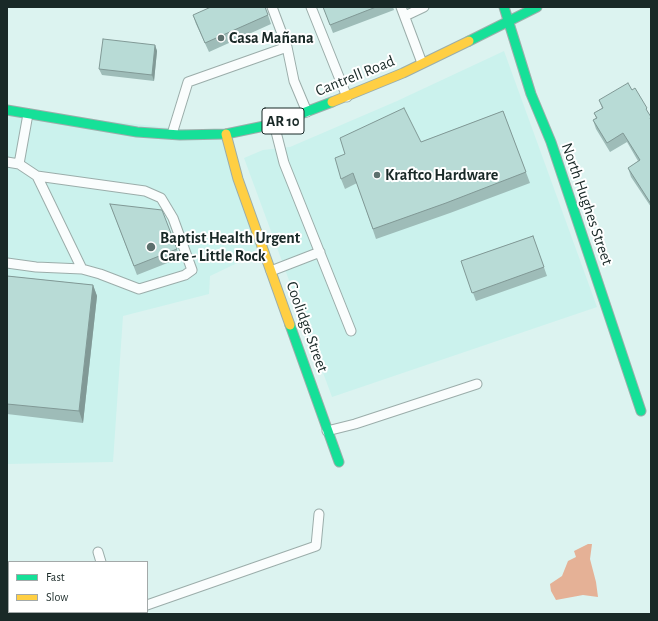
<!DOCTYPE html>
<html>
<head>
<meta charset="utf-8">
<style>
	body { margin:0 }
	#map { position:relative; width:658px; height:621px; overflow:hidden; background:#dcf3f0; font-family:"Alegreya Sans",sans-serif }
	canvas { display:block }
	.frame { position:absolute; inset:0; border:8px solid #192927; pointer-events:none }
	.legend { position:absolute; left:8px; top:561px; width:140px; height:52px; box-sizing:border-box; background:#fff; border:1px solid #a3a9a9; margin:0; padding:5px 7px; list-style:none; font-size:12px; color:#192927 }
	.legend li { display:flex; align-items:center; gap:8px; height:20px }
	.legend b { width:20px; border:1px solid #a3a9a9 }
</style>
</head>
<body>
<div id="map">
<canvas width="658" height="621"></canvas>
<div class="frame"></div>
<ul class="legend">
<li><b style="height:5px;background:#16e098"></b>Fast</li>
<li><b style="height:5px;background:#ffcf43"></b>Slow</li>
</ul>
</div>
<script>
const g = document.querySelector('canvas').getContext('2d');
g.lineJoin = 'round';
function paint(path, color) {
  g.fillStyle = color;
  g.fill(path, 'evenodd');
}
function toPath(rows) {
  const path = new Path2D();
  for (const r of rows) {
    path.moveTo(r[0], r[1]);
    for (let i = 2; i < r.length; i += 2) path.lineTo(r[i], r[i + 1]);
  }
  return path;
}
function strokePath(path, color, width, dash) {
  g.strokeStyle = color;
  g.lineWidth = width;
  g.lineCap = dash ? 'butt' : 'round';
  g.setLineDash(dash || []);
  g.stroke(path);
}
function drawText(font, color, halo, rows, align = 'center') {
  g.font = font + ' "Alegreya Sans",sans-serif';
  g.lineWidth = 4;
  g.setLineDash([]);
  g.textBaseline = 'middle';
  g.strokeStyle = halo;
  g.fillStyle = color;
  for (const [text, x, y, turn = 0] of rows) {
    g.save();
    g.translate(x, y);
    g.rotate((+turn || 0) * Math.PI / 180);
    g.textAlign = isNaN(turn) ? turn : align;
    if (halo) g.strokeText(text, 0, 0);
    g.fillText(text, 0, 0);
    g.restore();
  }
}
paint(toPath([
	[504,51,597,307,332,397,244,158,263,150,290,147,397,101],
	[7,110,226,134,261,242,250,257,210,276,209,294,123,316,113,462,7,464]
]), '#cbf2ed');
paint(toPath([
	[588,544,592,544,590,559,596,582,598,597,583,595,556,600,551,591,550,584,562,576,568,561,576,557,574,551]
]), '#e5b196');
const lane = toPath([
	[272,7,287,47,294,81,307,112],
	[311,7,347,97],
	[401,7,422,63],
	[405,16,424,7],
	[28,114,19,164,37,176,82,269],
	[274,124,284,163,351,331],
	[172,134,188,82,287,47],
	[7,162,19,164],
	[7,263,36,267,82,269,100,274,139,289,185,275,192,270,173,218,161,198,145,191,37,176],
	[271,271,320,252],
	[327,431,355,424,477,384],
	[98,552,101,562],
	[147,605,316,546,319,514],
	[121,614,126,612]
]);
const fast = toPath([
	[504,7,531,94,551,142,641,411],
	[469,41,537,7],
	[7,110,137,132,180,135,226,134,274,124,332,102],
	[290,325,339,462]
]);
const slow = toPath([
	[332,102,403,73,469,41],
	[226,134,238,179,290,325]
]);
strokePath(lane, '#9badaa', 11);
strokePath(fast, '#9badaa', 11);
strokePath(slow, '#9badaa', 11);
strokePath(lane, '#fafdfd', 9);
strokePath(fast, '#16e098', 9);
strokePath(slow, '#ffcf43', 9);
paint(toPath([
	[323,7,393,7,394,10,333,33],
	[193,15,268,15,271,24,209,52,196,24],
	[155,45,157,51,154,81,102,75,99,69],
	[632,90,651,117,651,207,631,177,628,168,638,161,627,142,610,152,596,129,593,120,596,118,594,113,602,108,599,100],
	[503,111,530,183,450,213,376,239,357,183,345,189,341,179,421,142],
	[110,204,177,249,180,258,137,275],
	[533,236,547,276,476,301,461,261],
	[7,276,93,285,97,296,83,423,7,414],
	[7,573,9,573,9,612,49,612,49,614,7,614]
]), '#9ebcb8');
paint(toPath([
	[155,45,157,51,154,81,152,75],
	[93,285,97,296,83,423,79,411]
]), '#819996');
const building = toPath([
	[211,7,265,7,268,15,205,43,193,15,211,7],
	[323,7,376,7,330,25,323,7],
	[103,39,155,45,152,75,99,69,103,39],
	[628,83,632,90,635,88,647,108,646,109,651,117,650,118,651,120,651,204,628,168,640,160,623,133,607,143,593,120,597,118,594,113,603,108,599,100,628,83],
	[404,108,421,142,503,111,526,172,446,203,373,229,353,173,341,179,335,158,345,154,340,138,404,108],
	[110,204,162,210,177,249,134,266,110,204],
	[533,236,544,267,472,293,461,261,533,236],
	[7,276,93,285,79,411,7,404,7,276],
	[7,573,9,573,9,605,7,605,7,573]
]);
paint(building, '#b8dbd6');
strokePath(building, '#819996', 1);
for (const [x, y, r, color] of [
	[221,38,4,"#5d706d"],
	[377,175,4,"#5d706d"],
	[151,247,5,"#5d706d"]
]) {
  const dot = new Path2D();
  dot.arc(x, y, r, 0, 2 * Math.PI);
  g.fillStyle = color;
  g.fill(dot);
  strokePath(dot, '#fff', 1.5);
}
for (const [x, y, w] of [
	[283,121,42]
]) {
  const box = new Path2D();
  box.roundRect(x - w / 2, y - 13, w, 26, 3);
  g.fillStyle = '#fff';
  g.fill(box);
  strokePath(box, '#192927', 1);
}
drawText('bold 15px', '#192927', null, [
	["AR 10",283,121]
]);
drawText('bold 16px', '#192927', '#fff', [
	["Casa Mañana",229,38],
	["Kraftco Hardware",385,175],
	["Baptist Health Urgent",160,238],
	["Care - Little Rock",160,256]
], 'left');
drawText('16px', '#192927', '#fff', [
	["Cantrell Road",355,76,-22],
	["North Hughes Street",587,204,71],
	["Coolidge Street",307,327,70]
]);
</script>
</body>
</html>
